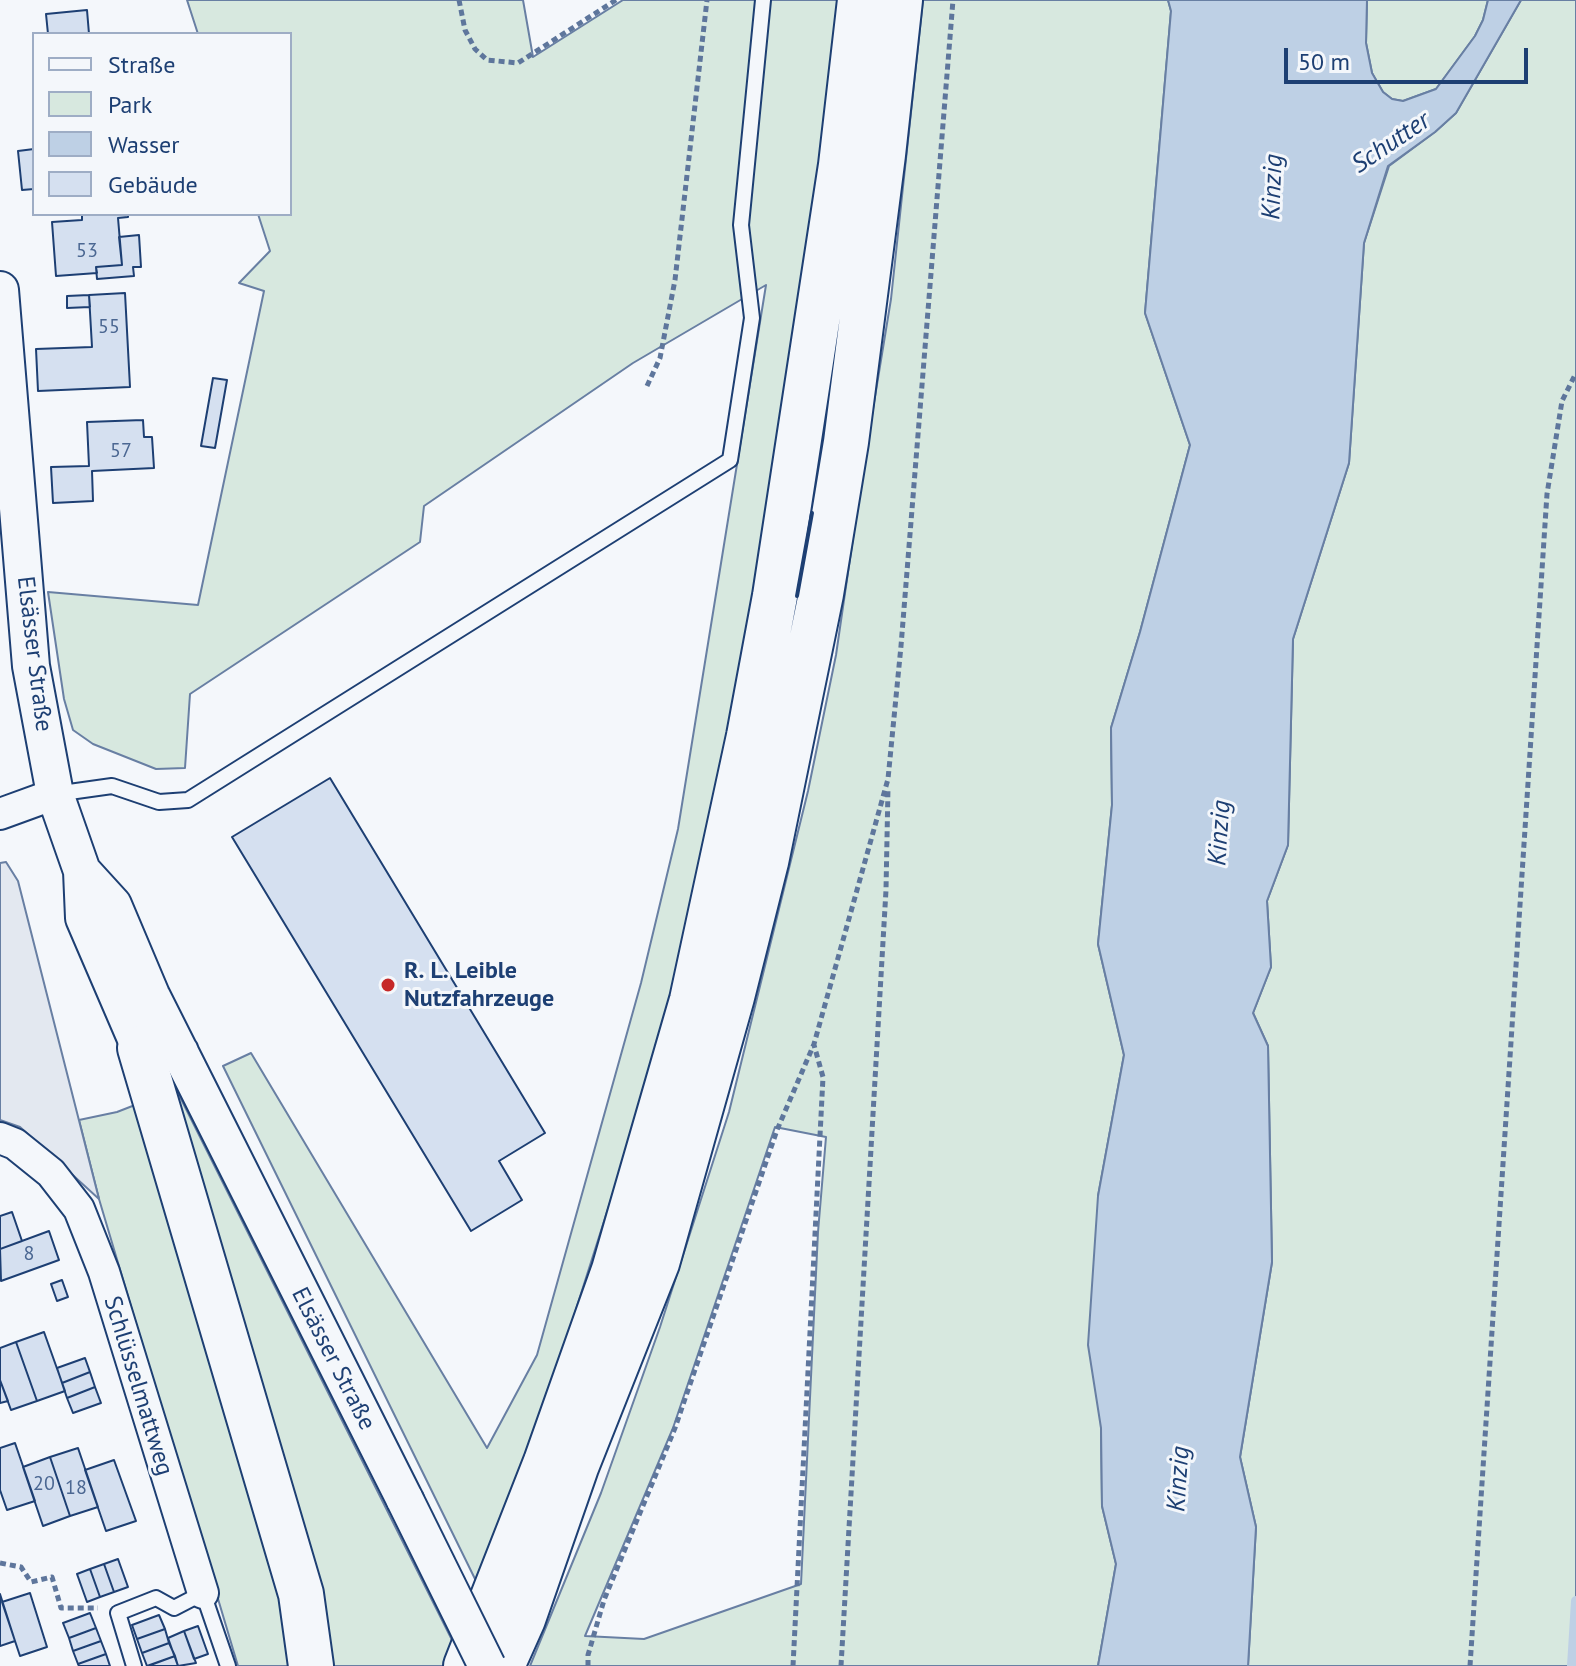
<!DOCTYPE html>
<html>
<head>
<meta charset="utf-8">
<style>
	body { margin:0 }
	#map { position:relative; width:1576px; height:1666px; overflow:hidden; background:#f4f7fb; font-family:"PT Sans",sans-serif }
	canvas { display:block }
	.legend { position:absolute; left:32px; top:32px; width:260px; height:184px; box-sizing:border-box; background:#f4f7fb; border:2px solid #9eadc5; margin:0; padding:10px 14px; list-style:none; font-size:24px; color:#1d3f73 }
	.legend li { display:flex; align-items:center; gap:16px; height:40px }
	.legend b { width:40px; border:2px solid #9eadc5 }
	.scale { position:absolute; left:1284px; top:48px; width:244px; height:36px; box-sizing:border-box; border:4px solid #1d3f73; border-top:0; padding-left:10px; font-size:24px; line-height:28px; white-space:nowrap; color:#1d3f73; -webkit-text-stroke:6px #f4f7fb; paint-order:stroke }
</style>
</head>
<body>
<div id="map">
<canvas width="1576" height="1666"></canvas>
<ul class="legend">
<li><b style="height:10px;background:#f4f7fb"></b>Straße</li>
<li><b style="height:22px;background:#d7e8df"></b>Park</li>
<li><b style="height:22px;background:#bed0e5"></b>Wasser</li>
<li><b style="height:22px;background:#d5e0f0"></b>Gebäude</li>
</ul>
<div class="scale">50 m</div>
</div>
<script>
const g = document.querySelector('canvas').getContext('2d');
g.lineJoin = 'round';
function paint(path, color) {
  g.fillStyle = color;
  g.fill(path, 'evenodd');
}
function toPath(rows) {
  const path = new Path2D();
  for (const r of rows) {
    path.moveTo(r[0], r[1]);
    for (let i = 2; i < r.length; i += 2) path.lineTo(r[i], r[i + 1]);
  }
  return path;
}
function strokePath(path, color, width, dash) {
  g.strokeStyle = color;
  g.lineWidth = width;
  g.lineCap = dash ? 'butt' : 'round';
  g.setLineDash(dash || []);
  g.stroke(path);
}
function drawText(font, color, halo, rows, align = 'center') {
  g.font = font + ' "PT Sans",sans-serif';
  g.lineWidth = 6;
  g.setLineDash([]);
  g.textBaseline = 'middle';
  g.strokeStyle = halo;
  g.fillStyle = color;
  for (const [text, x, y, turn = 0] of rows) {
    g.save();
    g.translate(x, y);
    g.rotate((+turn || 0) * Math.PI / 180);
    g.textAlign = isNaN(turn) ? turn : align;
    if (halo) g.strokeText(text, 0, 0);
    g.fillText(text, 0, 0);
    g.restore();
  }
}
const green = toPath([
	[187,0,523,0,533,57,623,0,840,0,832,94,746,670,675,980,634,1127,550,1391,478,1585,223,1066,251,1053,487,1448,537,1355,641,983,678,829,766,285,633,363,424,506,420,542,190,694,185,768,156,769,93,744,73,730,64,699,48,592,198,605,264,291,239,283,270,251,258,214,290,214,290,34,198,34,187,0],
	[923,0,1168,0,1171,11,1145,313,1190,445,1140,632,1111,728,1112,805,1098,944,1124,1055,1098,1196,1102,1506,1116,1564,1098,1666,530,1666,601,1493,660,1327,729,1112,808,791,836,655,862,476,891,299,923,0],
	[775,1127,826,1137,818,1232,801,1584,644,1639,585,1636,673,1428,775,1127],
	[1367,0,1488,0,1483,20,1475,36,1436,89,1403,101,1392,99,1383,92,1372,73,1366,43,1367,0],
	[1521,0,1576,0,1576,1666,1248,1666,1256,1527,1240,1457,1272,1262,1268,1046,1253,1013,1271,967,1267,901,1288,845,1293,639,1349,463,1364,243,1389,166,1435,132,1456,113,1521,0],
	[176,1089,455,1646,446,1666,238,1666,99,1199,79,1120,117,1112,176,1089]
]);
paint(green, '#d7e8df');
strokePath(green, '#687fa3', 2);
const parking = toPath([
	[6,862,18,881,99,1199,20,1127,0,1120,0,863,6,862]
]);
paint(parking, '#e3e8f0');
strokePath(parking, '#687fa3', 2);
const water = toPath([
	[1168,0,1367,0,1366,43,1372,73,1383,92,1392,99,1403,101,1436,89,1475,36,1483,20,1488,0,1521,0,1456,113,1435,132,1388,166,1364,243,1349,463,1293,639,1288,845,1267,901,1271,967,1253,1013,1268,1046,1272,1262,1240,1457,1256,1527,1248,1666,1098,1666,1116,1564,1102,1506,1101,1428,1088,1345,1098,1196,1124,1055,1098,944,1112,805,1111,728,1140,632,1190,445,1145,313,1171,11,1168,0]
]);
paint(water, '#bed0e5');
strokePath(water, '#687fa3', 2);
strokePath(toPath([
	[1572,1666,1576,1601]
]), '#bed0e5', 10);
const building = toPath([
	[87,10,89,34,48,34,46,14,87,10],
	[34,149,34,189,22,190,18,151,34,149],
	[82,214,128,214,128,217,118,218,122,265,96,267,97,273,56,276,52,222,82,220,82,214],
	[139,235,141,267,133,267,134,276,97,279,96,267,122,265,119,237,139,235],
	[125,293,130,387,38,391,36,349,92,347,89,295,125,293],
	[89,295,90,307,67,308,67,296,89,295],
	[213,378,227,380,215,448,201,446,213,378],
	[143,420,144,437,152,437,154,468,92,471,93,501,53,503,51,467,89,466,87,422,143,420],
	[330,778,545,1133,499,1161,522,1200,471,1231,232,837,330,778],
	[12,1212,22,1241,0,1249,0,1216,12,1212],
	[49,1231,59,1260,1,1281,0,1249,49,1231],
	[62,1280,68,1297,57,1301,51,1284,62,1280],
	[44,1332,65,1391,37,1401,16,1342,44,1332],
	[16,1342,37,1401,11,1410,0,1380,0,1348,16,1342],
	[85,1358,90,1372,62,1383,57,1368,85,1358],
	[90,1372,95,1387,67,1398,62,1383,90,1372],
	[0,1380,8,1401,0,1403,0,1380],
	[95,1387,101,1403,73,1413,67,1398,95,1387],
	[15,1443,35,1501,7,1510,0,1490,0,1448,15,1443],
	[78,1448,98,1507,70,1516,50,1457,78,1448],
	[50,1457,70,1516,43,1526,23,1467,50,1457],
	[114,1460,136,1521,106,1531,85,1470,114,1460],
	[118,1559,128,1587,114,1592,104,1564,118,1559],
	[104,1564,114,1592,100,1597,90,1569,104,1564],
	[90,1569,100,1597,87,1602,77,1574,90,1569],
	[30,1593,47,1647,20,1656,2,1602,30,1593],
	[0,1594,15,1641,0,1646,0,1594],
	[90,1613,96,1628,69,1638,63,1623,90,1613],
	[159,1615,165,1629,137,1639,132,1625,159,1615],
	[198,1626,208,1654,194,1659,184,1631,198,1626],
	[96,1628,101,1641,73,1651,69,1638,96,1628],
	[165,1629,169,1643,142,1653,137,1639,165,1629],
	[184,1631,196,1663,178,1666,168,1638,184,1631],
	[101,1641,106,1654,78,1664,73,1651,101,1641],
	[169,1643,175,1656,147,1666,142,1653,169,1643],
	[106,1654,110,1666,79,1666,78,1664,106,1654],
	[175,1656,178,1666,148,1666,175,1656]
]);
paint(building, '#d5e0f0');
strokePath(building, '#1d3f73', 2);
const service = toPath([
	[55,794,112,786,159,802,188,800,730,460,752,318,741,225,763,0],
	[134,1666,118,1613,156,1598,174,1608,203,1593,228,1666]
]);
const minor = toPath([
	[0,814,55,794],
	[0,1138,15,1144,51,1173,79,1209,104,1272,203,1593]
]);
const tertiary = toPath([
	[0,290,31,666,55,794,82,871,84,918,140,1048,180,1052],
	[82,871,113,905,151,995,405,1500]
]);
const trunk = toPath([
	[140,1048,301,1594,311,1666],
	[466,1666,546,1462,614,1270,692,1000,749,736,775,596,841,165,860,0],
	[502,1666,523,1619,576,1467,657,1263,732,997,766,862,821,594,846,442,883,155,900,0]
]);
strokePath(service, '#1d3f73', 18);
strokePath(minor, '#1d3f73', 34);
strokePath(tertiary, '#1d3f73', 40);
strokePath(trunk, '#1d3f73', 48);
strokePath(toPath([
	[459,0,465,30,475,49,487,60,518,63,616,0],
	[647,386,660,358,675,280,707,0],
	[0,1563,21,1567,31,1582,52,1577,61,1608,98,1608],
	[588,1666,588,1655,604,1600,675,1428,777,1130,814,1044,888,779,901,646,953,0],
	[793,1666,823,1077,814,1045],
	[841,1666,886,890,888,788],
	[1470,1666,1547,494,1562,401,1576,373]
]), '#5e769c', 5, [6, 4]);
strokePath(service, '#f4f7fb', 14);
strokePath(minor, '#f4f7fb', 30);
strokePath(tertiary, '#f4f7fb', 36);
strokePath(trunk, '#f4f7fb', 44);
const tertiaryBridge = toPath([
	[405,1500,487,1666]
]);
strokePath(tertiaryBridge, '#1d3f73', 40, []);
strokePath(tertiaryBridge, '#f4f7fb', 36);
strokePath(toPath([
	[797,596,812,513]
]), '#1d3f73', 4);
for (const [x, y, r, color] of [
	[388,985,8,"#c62828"]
]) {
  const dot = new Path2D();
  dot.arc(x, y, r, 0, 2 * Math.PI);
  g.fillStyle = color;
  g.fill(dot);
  strokePath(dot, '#f4f7fb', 3);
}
drawText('20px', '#4b6792', null, [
	["53",87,251],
	["55",109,327],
	["57",121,451],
	["8",29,1254],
	["20",44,1484],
	["18",76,1488]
]);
drawText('24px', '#1d3f73', '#f4f7fb', [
	["Elsässer Straße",34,654,83],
	["Elsässer Straße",333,1359,63],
	["Schlüsselmattweg",138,1386,73]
]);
drawText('bold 24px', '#1d3f73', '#f4f7fb', [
	["R. L. Leible",404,971],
	["Nutzfahrzeuge",404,999]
], 'left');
drawText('italic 26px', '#1d3f73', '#f4f7fb', [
	["Schutter",1391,143,-34],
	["Kinzig",1273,187,-88],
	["Kinzig",1220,833,-86],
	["Kinzig",1179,1479,-86]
]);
</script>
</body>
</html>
